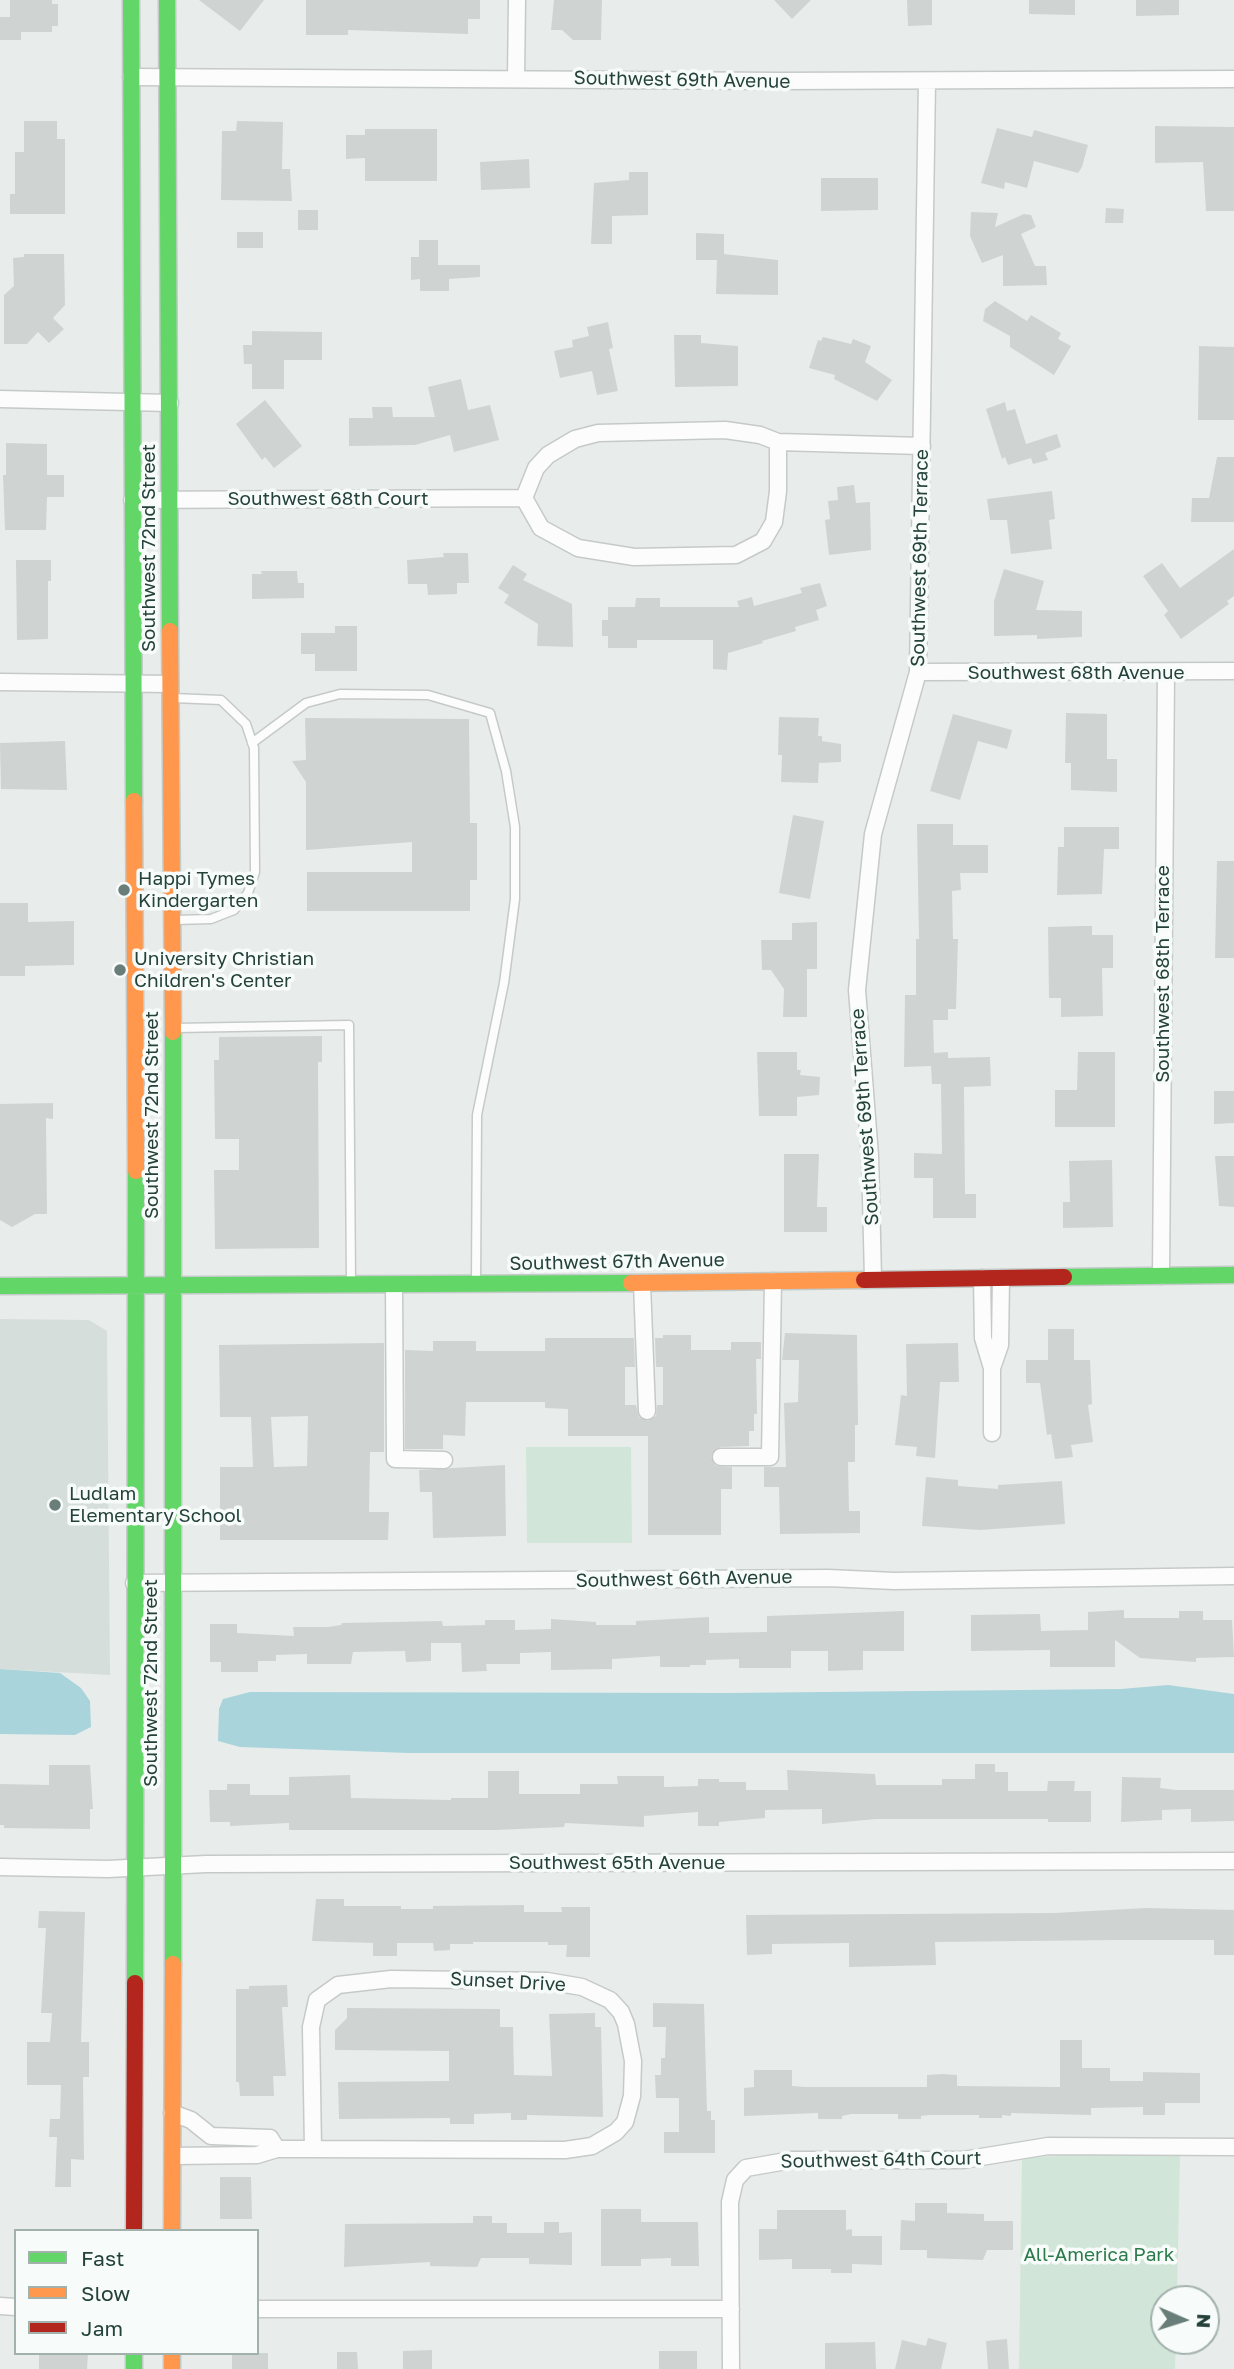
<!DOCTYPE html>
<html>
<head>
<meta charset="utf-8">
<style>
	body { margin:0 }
	#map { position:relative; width:1234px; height:2369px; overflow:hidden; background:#e8edeb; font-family:"Golos Text",sans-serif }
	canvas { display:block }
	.legend { position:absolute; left:14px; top:2229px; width:245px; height:126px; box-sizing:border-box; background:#f7fbf9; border:2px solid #a3b1ad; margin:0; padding:9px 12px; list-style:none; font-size:21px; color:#24423a }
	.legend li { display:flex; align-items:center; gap:14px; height:35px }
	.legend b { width:35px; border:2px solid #a3b1ad }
	.north { position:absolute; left:1150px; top:2285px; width:70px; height:70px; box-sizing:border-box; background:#f7fbf9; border:2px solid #a3b1ad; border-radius:50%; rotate:93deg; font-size:19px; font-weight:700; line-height:28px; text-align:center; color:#24423a }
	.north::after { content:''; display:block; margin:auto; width:24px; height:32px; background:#697e78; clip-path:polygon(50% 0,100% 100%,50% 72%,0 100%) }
</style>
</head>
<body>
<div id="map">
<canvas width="1234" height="2369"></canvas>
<ul class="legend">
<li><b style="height:9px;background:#63d668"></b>Fast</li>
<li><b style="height:9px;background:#ff974d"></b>Slow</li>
<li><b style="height:9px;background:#b3261e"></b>Jam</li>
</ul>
<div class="north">N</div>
</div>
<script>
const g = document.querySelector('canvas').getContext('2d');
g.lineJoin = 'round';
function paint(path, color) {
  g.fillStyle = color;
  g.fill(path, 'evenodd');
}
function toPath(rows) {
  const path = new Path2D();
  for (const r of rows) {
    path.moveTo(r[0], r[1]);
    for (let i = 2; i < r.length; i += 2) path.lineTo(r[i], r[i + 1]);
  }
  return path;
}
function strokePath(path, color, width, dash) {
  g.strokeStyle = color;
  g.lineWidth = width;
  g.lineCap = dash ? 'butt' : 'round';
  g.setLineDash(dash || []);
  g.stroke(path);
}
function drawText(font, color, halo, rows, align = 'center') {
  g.font = font + ' "Golos Text",sans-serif';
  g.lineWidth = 7;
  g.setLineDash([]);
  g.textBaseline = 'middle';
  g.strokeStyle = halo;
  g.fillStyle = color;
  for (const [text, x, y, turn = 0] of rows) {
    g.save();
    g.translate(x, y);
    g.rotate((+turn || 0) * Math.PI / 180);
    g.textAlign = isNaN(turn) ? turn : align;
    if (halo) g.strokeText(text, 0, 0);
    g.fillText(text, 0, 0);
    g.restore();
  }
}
paint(toPath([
	[0,1319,89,1320,107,1331,110,1675,0,1669]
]), '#d6dedb');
paint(toPath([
	[526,1447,631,1447,632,1543,527,1543],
	[1180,2153,1177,2299,1164,2299,1164,2341,1176,2341,1175,2369,1019,2369,1022,2157]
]), '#d1e6d8');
paint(toPath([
	[0,1669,60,1673,81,1688,90,1701,91,1727,75,1735,0,1734],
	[1168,1685,1234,1694,1234,1753,409,1753,240,1747,218,1741,219,1709,223,1699,250,1692,726,1693,1121,1689]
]), '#a9d4db');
paint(toPath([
	[10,0,52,0,52,4,58,4,58,26,52,26,52,32,21,32,21,40,0,40,0,17,10,17],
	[199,0,264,0,240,31],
	[306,0,480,0,480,19,468,19,468,34,348,30,348,35,306,35],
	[554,0,602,0,601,40,573,40,562,30,551,30],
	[774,0,811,0,792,19],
	[907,0,932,0,932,25,908,26],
	[1029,0,1075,0,1075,15,1029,14],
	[1136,0,1179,0,1179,15,1136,16],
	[24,121,57,121,57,139,65,139,65,214,10,214,10,194,15,194,15,152,24,152],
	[237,121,283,122,282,169,290,169,292,201,221,200,222,131,236,131],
	[1155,126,1234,127,1234,211,1206,211,1203,162,1155,163],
	[997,128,1032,137,1034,130,1088,145,1082,167,1078,173,1034,161,1027,188,1005,182,1004,189,981,183],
	[365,129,437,129,437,181,365,181,365,158,346,159,346,135,365,135],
	[529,159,530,188,481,190,480,162],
	[629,172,648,172,648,215,612,216,612,244,591,244,594,183,629,180],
	[821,178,878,178,878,210,821,211],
	[1106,208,1124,209,1123,223,1105,223],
	[298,210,318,210,318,230,298,230],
	[971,212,998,213,995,227,1024,214,1031,215,1036,227,1021,234,1035,266,1046,266,1047,285,1003,286,1003,255,982,263,970,236],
	[237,232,263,232,263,248,237,248],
	[696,233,724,234,724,254,778,260,778,295,716,294,717,260,696,260],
	[419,240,438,240,438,265,480,265,480,277,449,279,449,291,420,291,420,279,411,280,411,257,419,257],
	[24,254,64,254,65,305,53,318,64,329,49,343,38,332,27,344,4,344,4,295,14,286,13,258,24,257],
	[995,301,1027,321,1031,315,1061,333,1058,339,1071,346,1054,375,1010,347,1010,336,983,321,985,309],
	[608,322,613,348,609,349,618,391,597,395,592,371,560,378,554,351,573,347,572,340,589,336,587,327],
	[252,331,322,332,322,360,284,360,284,389,252,389,252,364,244,364,243,345,252,345],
	[674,335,701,335,701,343,738,346,738,386,675,387],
	[823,337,851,344,853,339,871,346,865,362,892,380,877,401,834,379,835,375,809,368,818,340,821,341],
	[1199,346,1234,347,1234,420,1198,420],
	[461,379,468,410,490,405,499,440,454,452,450,435,415,445,349,446,349,418,373,418,372,407,392,407,393,417,435,417,428,387],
	[265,400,302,446,274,468,265,457,262,460,236,424],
	[1005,402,1007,411,1015,409,1026,444,1057,434,1061,447,1045,453,1048,460,1033,464,1031,458,1008,465,1005,457,1002,459,986,409],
	[6,443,47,444,47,475,64,475,64,497,47,497,46,530,5,530,3,475,6,475],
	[1217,457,1234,457,1234,522,1191,522,1192,498,1209,498],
	[854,485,856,503,870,502,871,550,829,555,825,520,830,519,828,501,838,500,837,487],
	[1052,491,1055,519,1049,520,1052,549,1011,554,1007,520,990,520,987,499],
	[1234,549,1234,596,1227,601,1229,604,1181,639,1164,615,1168,611,1143,576,1162,563,1180,588],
	[443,553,468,553,469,583,457,583,457,594,428,595,427,584,408,584,407,560,444,557],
	[16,560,51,560,51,581,48,581,48,639,17,640],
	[513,565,527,574,523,580,572,604,573,647,537,646,538,624,504,603,509,595,498,588],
	[1004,569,1044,581,1036,610,1082,611,1082,637,1037,639,1037,635,994,636,994,601],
	[261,571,297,571,298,583,304,583,304,598,252,599,252,574,262,574],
	[820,583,827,606,816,610,819,620,795,627,796,631,762,641,763,643,728,653,727,670,713,669,713,640,637,640,637,648,608,648,608,636,602,636,602,620,608,620,608,607,635,607,636,598,660,598,660,607,739,607,737,601,752,597,754,606,802,593,800,588],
	[335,626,357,626,357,671,315,671,315,654,301,654,301,633,335,633],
	[1066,713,1107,714,1107,759,1117,759,1117,792,1071,790,1071,763,1065,763],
	[953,714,1012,730,1007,749,978,741,960,800,930,791],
	[779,717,819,718,818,736,822,736,822,741,841,744,841,762,819,763,818,783,781,782,782,755,778,755],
	[305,718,469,719,470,823,477,823,477,880,470,880,470,911,307,911,307,872,412,872,412,842,306,850,306,782,292,761,306,760],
	[65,741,67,790,1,789,0,743],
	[793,815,824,821,810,899,779,893],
	[917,824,953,824,953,845,988,845,988,873,960,873,961,890,952,891,953,939,958,939,956,1009,948,1009,948,1020,933,1020,934,1053,948,1052,948,1058,990,1057,991,1086,964,1087,965,1194,976,1194,976,1218,933,1218,933,1178,914,1178,914,1153,942,1154,941,1084,932,1084,931,1066,904,1067,905,995,916,995,916,939,919,939],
	[1064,827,1119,827,1119,849,1104,849,1102,894,1057,895,1058,847,1064,847],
	[1217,861,1234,861,1234,958,1215,958],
	[0,903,28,903,28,922,74,921,74,965,25,966,25,976,0,976],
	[817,922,817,969,807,969,807,1017,783,1017,784,989,771,970,762,970,761,940,792,940,792,923],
	[1082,926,1092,926,1092,935,1113,935,1113,968,1102,968,1103,1016,1061,1017,1061,998,1049,998,1048,927],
	[322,1036,322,1062,318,1062,319,1248,215,1249,214,1170,239,1170,239,1139,215,1139,214,1060,219,1060,219,1037],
	[757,1052,797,1052,797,1070,801,1070,800,1075,820,1077,819,1095,797,1097,797,1116,759,1116],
	[1078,1052,1115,1052,1115,1127,1055,1127,1055,1090,1077,1090],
	[1214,1091,1234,1091,1234,1123,1214,1124],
	[53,1103,53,1119,46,1118,47,1214,35,1214,12,1227,0,1220,0,1104],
	[784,1154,819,1154,817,1207,827,1207,827,1232,784,1232],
	[1215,1156,1234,1156,1234,1207,1219,1206],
	[1112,1160,1113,1227,1063,1228,1063,1202,1070,1202,1069,1161],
	[1048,1329,1074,1329,1074,1360,1090,1360,1092,1404,1088,1405,1093,1442,1071,1445,1073,1457,1055,1459,1051,1434,1047,1435,1040,1383,1026,1383,1026,1360,1048,1360],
	[785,1333,857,1335,858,1425,855,1425,855,1462,848,1462,849,1511,860,1511,860,1533,780,1534,779,1487,764,1487,764,1467,786,1467,784,1403,798,1402,799,1360,782,1360],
	[663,1335,691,1335,691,1350,731,1350,731,1342,761,1342,761,1359,756,1359,757,1414,754,1414,754,1431,749,1431,749,1446,720,1447,711,1456,716,1466,732,1467,732,1489,721,1489,721,1535,648,1535,648,1436,568,1436,568,1409,545,1408,545,1402,466,1402,465,1436,443,1435,443,1449,405,1449,405,1350,433,1351,433,1341,476,1341,476,1351,545,1351,545,1338,634,1338,635,1367,625,1367,625,1405,636,1405,639,1417,648,1421,656,1416,657,1405,663,1405,663,1367,656,1367,655,1338,663,1338],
	[384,1343,384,1452,370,1452,369,1512,389,1512,388,1540,220,1540,220,1467,253,1467,251,1417,220,1417,219,1345],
	[308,1416,307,1466,274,1467,271,1417],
	[958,1343,959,1382,940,1382,935,1458,916,1456,917,1447,895,1445,901,1395,907,1396,906,1344],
	[505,1465,506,1536,433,1538,432,1492,420,1492,419,1470],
	[926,1477,958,1480,958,1486,998,1489,998,1485,1062,1481,1065,1524,980,1530,922,1526],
	[1124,1610,1124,1618,1179,1618,1179,1611,1203,1611,1203,1620,1232,1620,1234,1657,1196,1658,1196,1662,1140,1658,1115,1640,1115,1667,1050,1667,1050,1650,971,1651,971,1615,1040,1614,1041,1631,1088,1630,1088,1612],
	[904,1611,904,1651,863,1651,863,1670,828,1671,828,1651,791,1651,791,1668,739,1668,739,1659,706,1660,706,1665,690,1665,690,1667,660,1667,660,1656,612,1659,612,1669,551,1670,551,1652,520,1653,520,1664,486,1664,487,1671,462,1672,461,1643,431,1643,431,1661,406,1662,405,1651,353,1652,351,1664,307,1664,307,1654,276,1655,276,1661,258,1661,258,1672,221,1672,221,1662,210,1662,210,1624,237,1624,237,1633,294,1636,293,1627,328,1627,341,1625,342,1623,442,1621,443,1626,485,1625,485,1620,515,1620,515,1630,551,1629,551,1619,596,1622,596,1625,636,1625,636,1621,709,1617,709,1633,767,1632,767,1616],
	[975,1764,995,1764,995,1772,1008,1772,1008,1791,1047,1791,1048,1781,1075,1781,1074,1791,1091,1791,1091,1822,1048,1822,1048,1819,876,1819,822,1824,822,1809,765,1810,765,1818,719,1822,719,1826,698,1826,698,1812,644,1816,644,1827,565,1823,564,1827,496,1830,289,1830,289,1823,230,1826,230,1822,210,1822,209,1790,227,1790,227,1784,250,1784,250,1795,289,1795,289,1777,350,1775,351,1798,451,1800,451,1798,488,1798,488,1771,519,1771,519,1794,580,1794,580,1784,618,1784,617,1776,664,1776,664,1787,698,1786,698,1779,719,1779,719,1782,746,1782,746,1790,788,1790,787,1770,875,1774,876,1785,942,1785,942,1779,975,1779],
	[49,1765,90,1765,93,1809,90,1809,90,1829,4,1828,4,1825,0,1825,0,1784,49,1785],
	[1122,1777,1161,1778,1160,1788,1176,1790,1234,1790,1234,1821,1191,1822,1191,1809,1162,1810,1162,1820,1121,1822],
	[316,1899,344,1899,344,1906,401,1906,401,1909,433,1909,433,1906,524,1905,524,1912,562,1912,561,1907,590,1907,590,1957,566,1957,567,1945,548,1945,548,1942,473,1942,473,1944,450,1944,450,1950,434,1951,433,1943,397,1943,397,1956,373,1956,373,1943,312,1941],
	[1146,1908,1234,1910,1234,1955,1214,1955,1214,1940,1118,1940,935,1942,936,1965,849,1967,849,1943,772,1944,772,1954,747,1955,746,1915,1054,1913],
	[39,1911,85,1912,81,2042,89,2042,89,2077,83,2077,84,2160,71,2159,71,2187,55,2187,57,2137,49,2137,50,2119,60,2119,61,2085,27,2085,27,2042,50,2042,52,2013,41,2013,46,1928,38,1928],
	[287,1985,288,2007,282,2007,286,2076,273,2076,274,2096,240,2096,239,2082,236,2082,236,1989,249,1989,249,1986],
	[653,2003,704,2004,707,2111,711,2111,711,2120,715,2120,715,2153,664,2153,664,2132,679,2132,679,2098,656,2098,655,2075,661,2075,661,2058,665,2058,666,2027,653,2027],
	[347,2008,500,2009,500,2027,513,2027,514,2075,552,2076,549,2014,595,2013,595,2027,601,2027,603,2117,527,2115,527,2120,511,2120,511,2113,474,2114,474,2124,450,2124,450,2118,339,2119,338,2082,449,2081,449,2051,335,2050,335,2030,347,2018],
	[1060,2040,1082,2040,1082,2068,1110,2068,1110,2081,1143,2081,1143,2072,1200,2073,1200,2103,1165,2103,1165,2115,1143,2115,1143,2107,1091,2108,1091,2115,1011,2113,1011,2116,1002,2115,1002,2118,979,2118,979,2115,930,2115,921,2116,921,2119,898,2119,898,2114,851,2114,842,2116,842,2119,818,2119,818,2113,744,2116,744,2088,754,2087,754,2070,792,2070,792,2086,805,2087,927,2087,927,2075,942,2074,957,2075,957,2086,1060,2087],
	[220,2177,251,2177,252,2219,220,2219],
	[915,2203,947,2203,947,2213,984,2214,984,2221,1013,2221,1013,2250,987,2250,983,2260,927,2258,927,2250,900,2250,901,2220,915,2221],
	[601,2209,641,2209,641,2222,698,2222,699,2266,671,2266,671,2258,641,2259,641,2266,601,2266],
	[777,2210,846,2210,846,2230,852,2229,852,2236,882,2236,882,2265,852,2264,852,2273,831,2273,831,2269,792,2269,792,2259,759,2260,759,2229,777,2229],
	[473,2216,492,2216,492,2223,507,2223,507,2233,544,2233,544,2222,559,2222,559,2233,572,2232,572,2265,529,2264,529,2258,481,2258,477,2267,430,2266,430,2262,344,2267,345,2224,473,2223],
	[928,2338,947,2343,941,2369,895,2369,902,2340,926,2346],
	[1007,2339,1009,2369,988,2369,986,2341],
	[875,2342,876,2369,825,2369,825,2343],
	[432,2350,432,2369,403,2369,403,2351],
	[659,2351,697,2351,697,2369,659,2369],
	[337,2352,357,2352,358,2369,337,2369],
	[39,2353,88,2353,87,2369,39,2369],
	[232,2353,268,2353,268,2369,232,2369]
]), '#cfd4d2');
const lane = toPath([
	[173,698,221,700,246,724,254,748,255,872,248,893,234,910,211,919,175,920],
	[252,743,306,703,340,694,428,695,490,713,506,771,515,827,515,899,504,983,477,1115,476,1285],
	[175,1028,349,1025,351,1285]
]);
const street = toPath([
	[131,77,780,81,1234,79],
	[516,78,517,0],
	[0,399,170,403],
	[524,498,536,468,548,455,575,439,598,433,725,430,760,435,778,442,922,446],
	[132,500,524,498,541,528,578,548,634,557,736,555,763,541,774,522,778,491,778,442],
	[918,672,1234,671],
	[0,682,170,684],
	[1161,1276,1166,673],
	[982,1278,983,1338,992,1368,992,1433],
	[873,1279,870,1156,857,990,873,834,918,672,927,81],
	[642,1284,647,1411],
	[394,1286,395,1459,444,1460],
	[992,1368,1000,1345,1001,1278],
	[721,1457,770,1457,773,1281],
	[134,1583,828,1578,894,1581,1234,1576],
	[0,1867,108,1869,206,1864,1234,1861],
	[391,1979,547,1981,582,1987,610,2000,621,2012,626,2024,633,2061,632,2096,625,2122,616,2132,592,2146,565,2150,313,2149,311,2027,317,2000,338,1985,391,1979],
	[172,2113,191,2120,211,2136,270,2138,277,2149],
	[173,2156,257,2155,277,2149,313,2149],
	[0,2306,16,2307],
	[257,2309,731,2309],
	[731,2369,730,2202,735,2180,746,2168,792,2160,963,2160,1048,2146,1234,2147]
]);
const fast = toPath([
	[131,0,134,801],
	[167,0,170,631],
	[1064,1277,1234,1275],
	[0,1286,631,1283],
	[173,1964,173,1032],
	[135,1983,136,1171],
	[134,2353,134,2369]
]);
const slow = toPath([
	[170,631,173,1032],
	[134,801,136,1171],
	[631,1283,864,1280],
	[172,2231,173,1964],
	[172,2353,172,2369]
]);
const jam = toPath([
	[864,1280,1064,1277],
	[134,2231,135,1983]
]);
strokePath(lane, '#c5cac8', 11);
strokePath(street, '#c5cac8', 19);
strokePath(fast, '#c3cbc8', 19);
strokePath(slow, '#c3cbc8', 19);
strokePath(jam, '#c3cbc8', 19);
strokePath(lane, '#fcfcfc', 8);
strokePath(street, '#fcfcfc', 16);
strokePath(fast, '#63d668', 16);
strokePath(slow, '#ff974d', 16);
strokePath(jam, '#b3261e', 16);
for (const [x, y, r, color] of [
	[124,890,7,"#697e78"],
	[120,970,7,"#697e78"],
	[55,1505,7,"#697e78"]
]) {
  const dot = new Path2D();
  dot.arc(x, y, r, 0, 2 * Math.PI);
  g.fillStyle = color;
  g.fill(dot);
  strokePath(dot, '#f7fbf9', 2.5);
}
drawText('19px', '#24423a', '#f7fbf9', [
	["Southwest 69th Avenue",682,80,1],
	["Southwest 68th Court",328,499],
	["Southwest 72nd Street",149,548,-90],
	["Southwest 69th Terrace",920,558,-89],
	["Southwest 68th Avenue",1076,673],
	["Southwest 68th Terrace",1163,974,-90],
	["Southwest 72nd Street",152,1115,-90],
	["Southwest 69th Terrace",865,1117,-94],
	["Southwest 67th Avenue",617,1262,-1],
	["Southwest 66th Avenue",684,1579,-1],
	["Southwest 72nd Street",151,1683,-90],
	["Southwest 65th Avenue",617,1863],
	["Sunset Drive",508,1982,3],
	["Southwest 64th Court",881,2160,-1]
]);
drawText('19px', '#24423a', '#f7fbf9', [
	["Happi Tymes",138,879],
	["Kindergarten",138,901],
	["University Christian",134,959],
	["Children's Center",134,981],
	["Ludlam",69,1494],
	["Elementary School",69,1516]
], 'left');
drawText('19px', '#2d7a4b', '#f7fbf9', [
	["All-America Park",1099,2255]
]);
</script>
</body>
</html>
